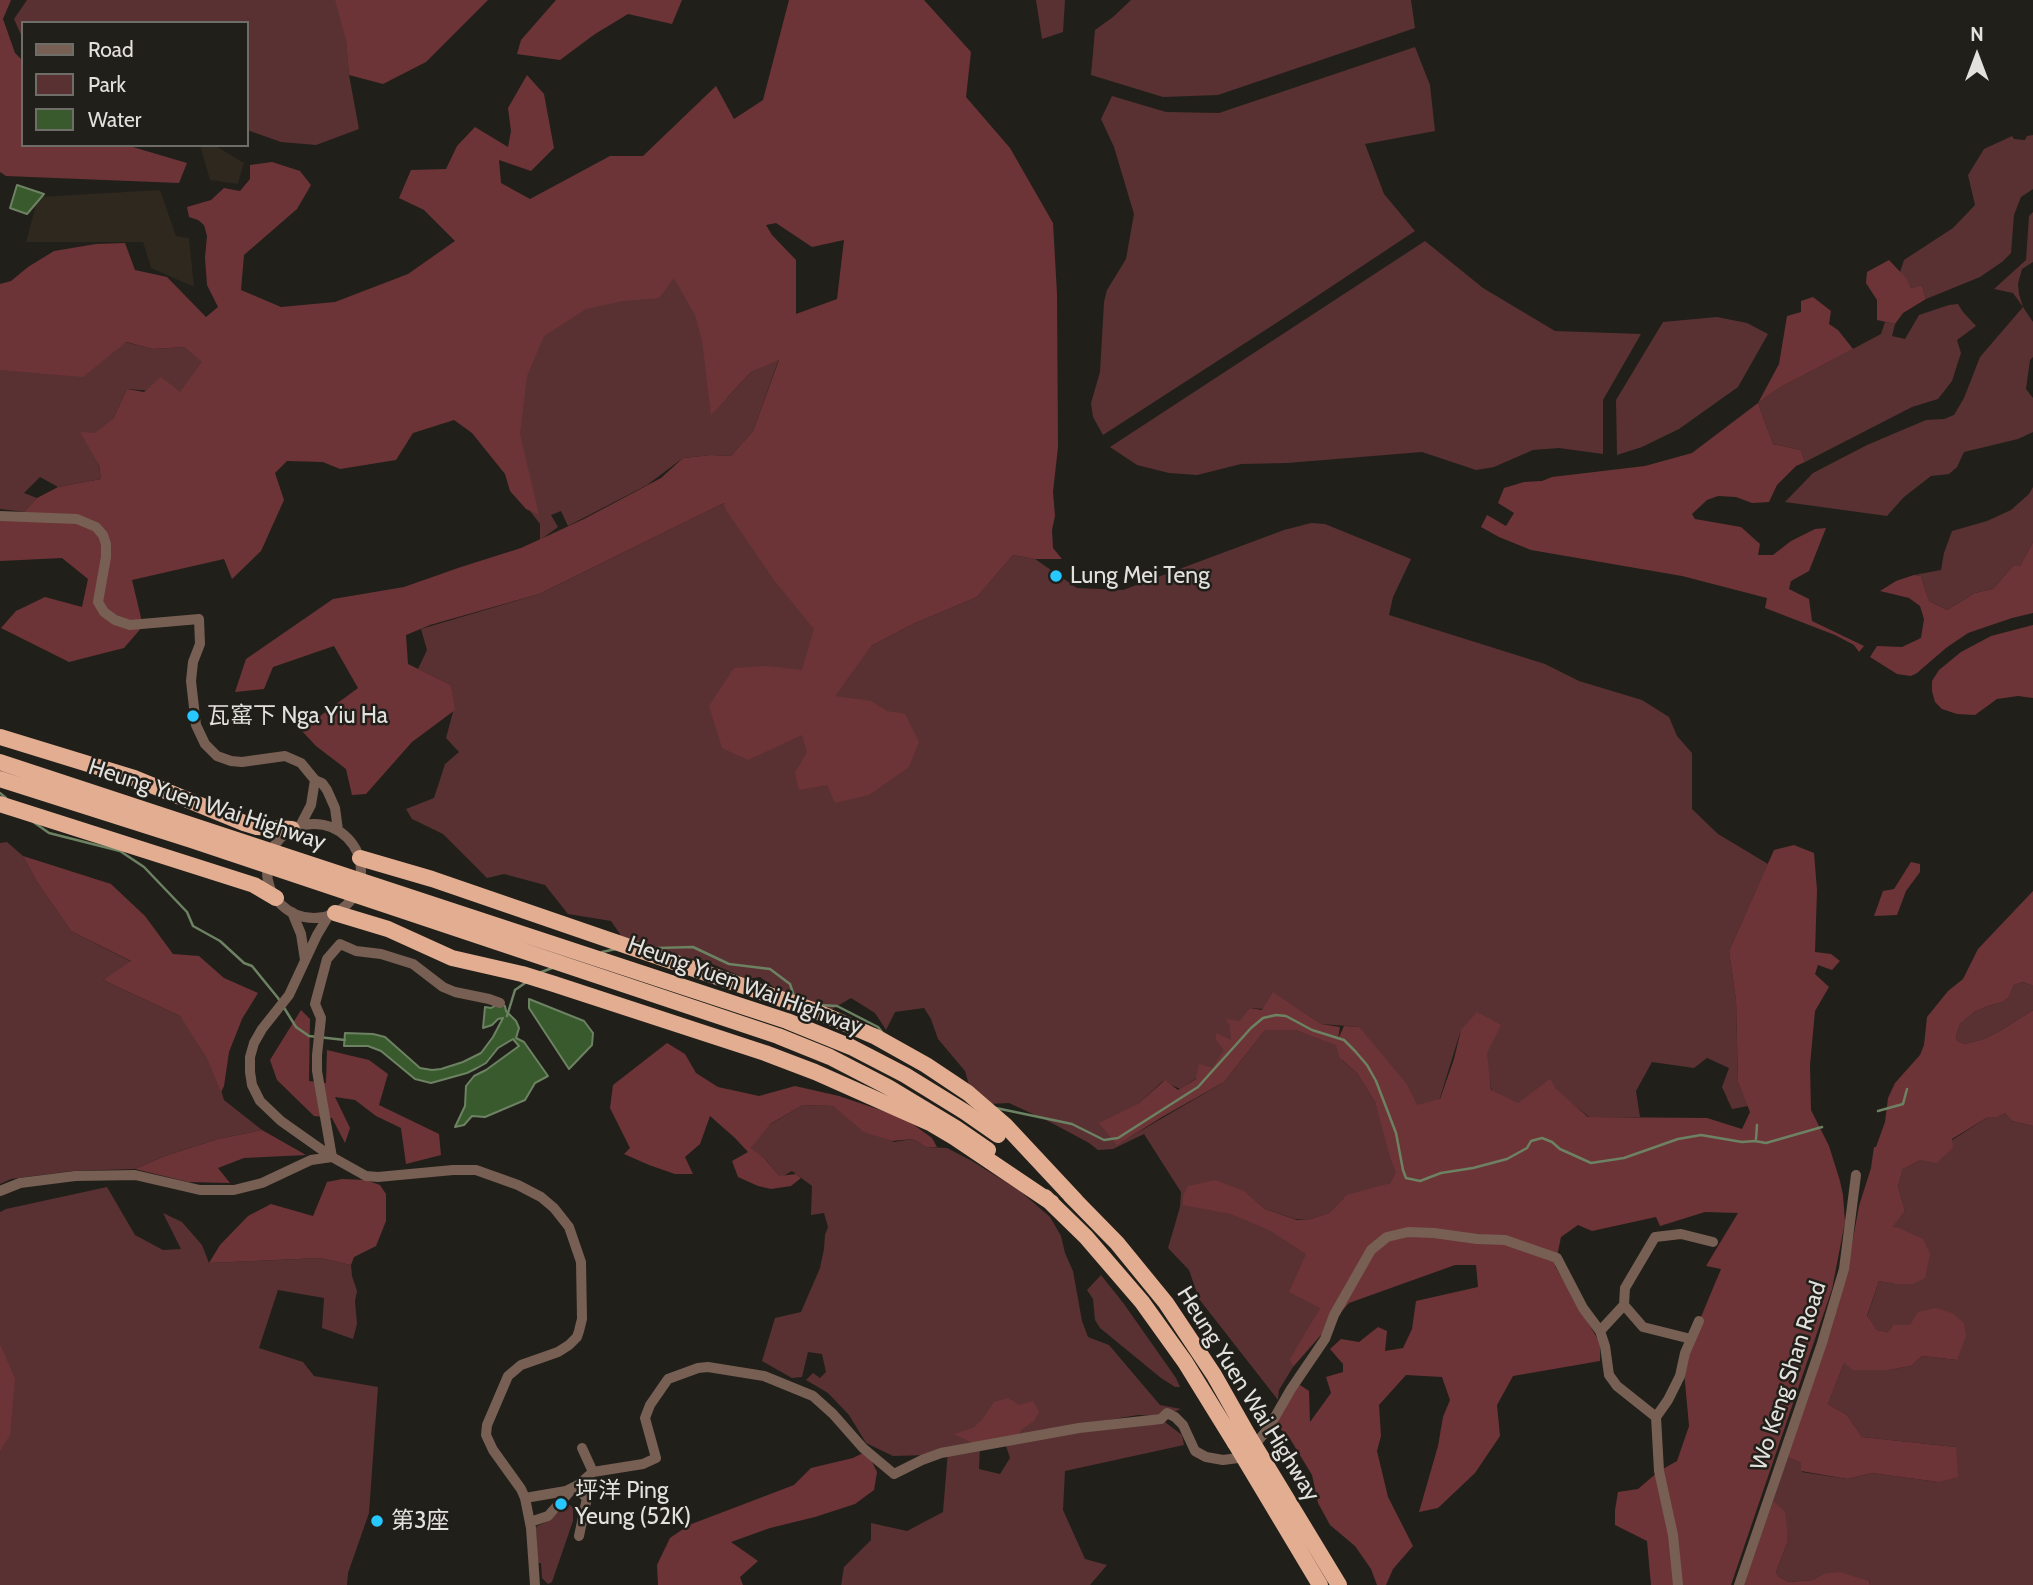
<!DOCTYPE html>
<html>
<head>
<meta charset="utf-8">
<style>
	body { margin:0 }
	#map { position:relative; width:2033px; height:1585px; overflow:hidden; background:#211f1a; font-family:Cabin,sans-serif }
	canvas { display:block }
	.legend { position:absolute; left:21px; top:21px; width:228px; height:126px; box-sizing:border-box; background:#211f1a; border:2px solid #6f6d68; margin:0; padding:9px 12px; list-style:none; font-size:21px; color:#e3e1de }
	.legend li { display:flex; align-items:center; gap:14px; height:35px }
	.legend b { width:35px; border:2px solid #6f6d68 }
	.north { position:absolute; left:1942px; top:21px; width:70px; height:70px; -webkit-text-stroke:5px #211f1a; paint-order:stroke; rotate:0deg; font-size:19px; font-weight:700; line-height:28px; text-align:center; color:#e3e1de }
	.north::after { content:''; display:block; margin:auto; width:24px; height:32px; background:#e3e1de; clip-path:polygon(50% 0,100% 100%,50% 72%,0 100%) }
</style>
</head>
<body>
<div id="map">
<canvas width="2033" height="1585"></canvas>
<ul class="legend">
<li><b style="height:9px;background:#775f53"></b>Road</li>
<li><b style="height:19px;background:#593132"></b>Park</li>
<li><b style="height:19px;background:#395a2d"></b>Water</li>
</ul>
<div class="north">N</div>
</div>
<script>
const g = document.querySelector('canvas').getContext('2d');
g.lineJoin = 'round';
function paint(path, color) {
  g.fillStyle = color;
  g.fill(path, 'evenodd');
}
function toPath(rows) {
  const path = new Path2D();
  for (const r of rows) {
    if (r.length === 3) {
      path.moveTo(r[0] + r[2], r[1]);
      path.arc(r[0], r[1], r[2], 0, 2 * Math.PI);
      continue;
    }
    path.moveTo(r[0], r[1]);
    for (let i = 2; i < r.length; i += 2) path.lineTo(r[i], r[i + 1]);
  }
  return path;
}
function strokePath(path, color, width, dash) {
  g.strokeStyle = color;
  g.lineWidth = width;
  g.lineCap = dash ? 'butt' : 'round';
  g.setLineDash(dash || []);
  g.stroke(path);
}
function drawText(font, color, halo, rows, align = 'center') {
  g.font = font + ' Cabin,"Noto Sans SC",sans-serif';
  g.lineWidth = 5;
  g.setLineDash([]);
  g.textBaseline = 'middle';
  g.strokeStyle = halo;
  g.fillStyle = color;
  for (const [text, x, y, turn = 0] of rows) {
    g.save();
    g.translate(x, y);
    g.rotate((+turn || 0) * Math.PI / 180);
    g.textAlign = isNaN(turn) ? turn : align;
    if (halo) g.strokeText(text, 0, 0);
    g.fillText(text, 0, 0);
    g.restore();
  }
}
paint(toPath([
	[200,145,214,145,244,163,238,184,210,180],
	[160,190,176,236,189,238,194,287,151,268,143,242,26,242,38,197]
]), '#2e281e');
paint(toPath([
	[27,0,336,0,345,24,349,75,359,129,316,145,281,142,247,130,247,23,23,23,23,39,14,19],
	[1036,0,1065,0,1063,32,1042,39],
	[1131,0,1411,0,1415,28,1218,95,1163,97,1091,75,1095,30,1113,17],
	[1415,47,1430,85,1435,131,1365,144,1384,194,1415,231,1287,316,1103,435,1093,417,1091,403,1100,372,1104,302,1107,290,1126,259,1134,214,1114,147,1101,119,1112,96,1166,112,1219,113],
	[2033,135,2033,189,2021,197,2014,215,2011,253,2002,262,1980,277,1926,299,1922,285,1911,288,1900,272,1904,260,1953,228,1975,205,1968,175,1984,149,2012,136,2014,139,2025,140,2027,136],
	[2033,212,2033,262,2022,269,2018,284,2019,294,2023,307,2033,322,2033,357,2030,360,2026,389,2033,398,2033,432,2018,439,1964,452,1957,467,1949,474,1931,476,1904,497,1887,516,1785,502,1813,473,1867,445,1926,420,1944,419,1954,415,1964,398,1980,357,2023,307,2013,293,1994,289,2026,260,2029,216],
	[1425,241,1483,288,1555,331,1641,334,1603,400,1603,454,1559,448,1533,450,1494,467,1476,470,1422,452,1287,463,1241,464,1197,475,1169,473,1137,465,1110,447],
	[658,268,718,282,727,398,751,372,779,359,753,431,731,456,711,455,683,458,647,485,568,526,561,511,551,515,558,527,540,540,540,524,530,511,499,429,537,328],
	[1958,304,1963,312,1976,326,1957,340,1961,353,1952,381,1938,399,1912,407,1805,462,1801,450,1773,444,1758,403,1779,388,1881,334,1885,322,1895,324,1892,336,1905,339,1919,315,1949,305],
	[1717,317,1747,323,1768,334,1738,387,1679,429,1642,447,1617,455,1616,400,1663,322],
	[125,342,153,349,184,347,203,362,180,393,127,389,113,419,98,460,101,479,58,487,40,477,24,493,37,498,25,512,0,509,0,369,102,357],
	[2033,487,2033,542,2020,566,2013,566,1993,589,1975,593,1947,610,1929,601,1921,576,1914,575,1941,570,1944,553,1952,531,1987,521,2011,510,2029,494],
	[724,503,871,646,913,624,977,597,1013,555,1035,559,1077,588,1123,590,1284,530,1311,523,1325,524,1411,559,1393,597,1389,615,1545,664,1579,681,1642,700,1669,717,1677,736,1692,753,1692,809,1718,834,1768,864,1729,951,1736,1000,1738,1082,1748,1106,1732,1109,1722,1087,1729,1068,1707,1058,1694,1068,1652,1062,1636,1091,1640,1117,1589,1117,1553,1088,1519,1106,1492,1093,1479,1014,1460,1033,1439,1101,1413,1107,1359,1027,1321,1024,1274,993,1263,1009,1250,1008,1231,1044,1212,1068,1180,1089,1163,1081,1138,1104,1118,1144,1224,1082,1265,1030,1295,1030,1336,1044,1343,1061,1357,1073,1375,1102,1397,1173,1390,1183,1343,1199,1329,1213,1307,1220,1295,1219,1265,1209,1246,1193,1242,1216,1273,1230,1308,1252,1320,1308,1292,1359,1293,1367,1279,1390,1278,1400,1199,1299,1189,1270,1168,1248,1180,1207,1181,1192,1144,1134,1113,1149,1098,1150,1089,1143,1050,1122,1009,1103,970,1105,973,1099,965,1071,938,1039,931,1019,924,1008,895,1012,886,1030,875,1013,851,998,829,1011,779,991,760,977,747,979,703,960,622,951,620,934,611,921,568,914,545,885,504,874,487,878,443,834,412,819,406,809,434,798,445,764,459,752,446,738,454,708,451,685,418,669,427,650,421,629,539,594],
	[7,842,23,856,37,882,71,931,132,962,103,980,180,1016,211,1057,224,1100,262,1130,218,1139,165,1156,135,1169,72,1171,11,1179,0,1184,0,843],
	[2023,982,2033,986,2033,1010,2000,1031,1984,1039,1965,1044,1957,1041,1956,1036,1960,1024,1974,1012,1988,1006,2003,1002,2009,997,2014,985],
	[803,1105,833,1106,866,1130,894,1142,913,1139,926,1147,947,1148,972,1161,1020,1191,1050,1217,1061,1236,1065,1253,1073,1271,1082,1321,1088,1337,1109,1345,1160,1405,1181,1409,1163,1416,1138,1415,1011,1436,980,1446,979,1469,1000,1474,1010,1458,1004,1440,1161,1419,1182,1435,1184,1445,1065,1471,1063,1510,1085,1559,1107,1565,1090,1585,841,1585,844,1567,871,1540,871,1523,907,1531,943,1512,948,1451,928,1455,893,1456,866,1443,849,1415,828,1393,806,1380,813,1373,820,1378,826,1372,822,1354,808,1352,802,1377,792,1378,762,1361,775,1318,801,1312,820,1268,824,1249,825,1235,828,1227,824,1213,811,1215,812,1186,792,1171,780,1178,766,1160,751,1148,767,1126],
	[2005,1113,2012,1121,2033,1126,2033,1585,1870,1585,1869,1581,1823,1574,1813,1580,1789,1582,1779,1577,1776,1572,1787,1543,1773,1501,1787,1457,1801,1463,1802,1472,1847,1479,1872,1473,1938,1482,1956,1447,1862,1437,1847,1415,1828,1404,1844,1363,1888,1370,1911,1366,1922,1356,1957,1360,1910,1325,1893,1325,1888,1332,1877,1330,1867,1317,1879,1281,1895,1284,1891,1227,1905,1211,1898,1186,1903,1169,1921,1160,1988,1117,1998,1117],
	[107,1187,135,1235,163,1250,181,1249,163,1213,182,1222,202,1245,209,1263,320,1258,351,1265,352,1276,357,1291,355,1301,357,1324,353,1339,322,1328,324,1298,278,1290,259,1348,303,1362,314,1376,378,1387,369,1513,348,1573,347,1585,0,1585,0,1452,10,1434,0,1344,0,1212,6,1209],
	[1101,1275,1124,1304,1176,1378,1180,1387,1175,1387,1161,1378,1100,1328,1095,1320,1093,1299,1087,1290],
	[566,1505,570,1505,573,1508,573,1521,552,1582,548,1584,542,1578,541,1563,537,1563,536,1528,537,1526,550,1520]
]), '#593132');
paint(toPath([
	[0,0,11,0,3,19,15,53,23,61,23,145,126,145,187,163,179,183,6,176,0,172],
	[335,0,488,0,426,62,383,84,349,75,346,40],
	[556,0,682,0,672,24,628,14,595,34,560,60,517,54,521,40],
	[789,0,924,0,971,52,966,97,1010,148,1053,223,1057,294,1058,447,1053,492,1055,516,1052,530,1053,548,1062,559,1035,559,1013,555,977,597,913,624,871,646,835,696,871,701,887,711,905,714,919,742,909,767,869,795,835,803,827,785,799,790,795,773,807,752,802,735,748,760,722,748,709,706,734,668,767,666,802,670,814,629,774,580,726,510,724,503,539,594,430,625,406,635,408,664,451,685,455,710,412,742,366,794,352,795,346,769,316,746,301,730,358,688,334,646,273,667,264,689,235,692,246,659,333,599,404,587,461,567,521,548,584,519,661,478,683,458,711,455,731,456,753,431,779,360,751,372,711,415,702,340,695,315,674,278,659,298,623,301,586,309,544,336,527,376,520,434,539,515,526,509,510,491,505,474,472,433,454,420,413,433,396,460,340,469,323,462,287,461,275,473,284,500,261,551,232,579,224,559,132,580,143,626,124,648,69,662,1,628,16,611,45,597,82,607,88,579,62,558,0,561,0,518,21,516,37,498,58,487,101,479,99,465,80,432,95,433,113,419,127,389,144,392,161,377,180,392,202,362,184,347,153,349,126,342,83,377,0,370,0,284,11,281,28,267,54,251,96,244,125,243,135,270,167,277,206,317,218,307,207,285,205,258,207,236,204,225,198,220,189,217,187,207,211,200,224,188,240,191,250,179,250,165,272,162,300,171,311,185,297,209,244,255,241,290,281,307,335,302,408,274,455,241,424,210,399,198,411,170,446,169,457,146,475,127,508,147,511,131,508,108,527,75,544,94,554,148,531,171,499,160,501,183,530,199,610,156,643,156,716,86,734,119,763,100],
	[776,223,812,247,844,240,837,299,796,314,796,260,772,235,766,225],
	[1889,260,1906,278,1911,288,1922,285,1926,299,1903,313,1895,324,1877,320,1877,300,1866,283,1867,272],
	[1813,297,1831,311,1829,324,1838,330,1853,349,1779,388,1758,403,1773,444,1801,450,1805,462,1796,466,1777,485,1769,502,1752,503,1736,497,1718,496,1707,500,1692,514,1695,519,1741,527,1760,544,1758,555,1773,555,1791,541,1815,529,1826,528,1809,571,1791,581,1789,589,1809,599,1812,621,1864,646,1859,652,1854,645,1835,635,1765,608,1767,598,1682,576,1531,550,1499,537,1481,527,1487,515,1506,526,1514,513,1498,503,1504,488,1524,482,1542,481,1552,477,1645,466,1692,453,1758,403,1779,364,1787,316,1801,312,1801,301],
	[2033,542,2033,613,2012,618,1968,633,1946,648,1917,673,1911,676,1897,674,1870,657,1877,646,1902,647,1921,638,1924,619,1920,606,1909,598,1880,591,1896,581,1914,575,1921,576,1929,601,1947,610,1975,593,1993,589,2013,566,2020,566],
	[2033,625,2033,698,2018,696,1997,699,1975,715,1957,714,1942,709,1935,702,1932,691,1932,681,1939,670,1961,652,1991,636],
	[1794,845,1814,853,1817,890,1815,952,1831,954,1840,961,1832,970,1818,965,1815,974,1829,987,1815,1011,1810,1065,1811,1110,1829,1146,1840,1181,1843,1195,1845,1222,1832,1289,1731,1585,1651,1585,1647,1541,1615,1525,1615,1510,1618,1492,1638,1489,1659,1471,1677,1461,1689,1426,1683,1360,1721,1269,1706,1266,1738,1213,1705,1212,1660,1226,1656,1217,1592,1231,1578,1225,1561,1237,1555,1266,1600,1343,1600,1361,1513,1376,1497,1405,1500,1436,1475,1473,1438,1508,1419,1512,1438,1446,1443,1417,1450,1400,1442,1377,1406,1375,1379,1405,1381,1436,1377,1451,1388,1497,1413,1546,1393,1569,1386,1585,1377,1585,1371,1569,1355,1546,1330,1525,1318,1503,1312,1475,1289,1437,1274,1423,1289,1393,1300,1385,1309,1391,1310,1422,1331,1393,1326,1377,1343,1372,1343,1364,1330,1349,1341,1339,1359,1342,1378,1327,1387,1331,1385,1351,1403,1348,1412,1329,1416,1301,1478,1287,1476,1265,1455,1265,1349,1303,1293,1367,1290,1359,1320,1308,1289,1292,1306,1254,1271,1231,1231,1214,1183,1205,1183,1196,1188,1186,1215,1180,1244,1191,1265,1209,1297,1220,1307,1220,1329,1213,1347,1195,1390,1183,1396,1173,1390,1157,1375,1102,1357,1073,1340,1058,1336,1045,1295,1030,1265,1030,1224,1082,1162,1117,1117,1145,1099,1123,1138,1104,1165,1080,1178,1090,1196,1079,1199,1064,1212,1068,1224,1050,1216,1040,1216,1033,1231,1040,1230,1025,1225,1019,1240,1021,1250,1008,1262,1010,1273,992,1321,1024,1340,1027,1338,1039,1344,1026,1359,1027,1406,1083,1417,1105,1440,1099,1454,1059,1461,1030,1477,1012,1501,1025,1487,1053,1491,1090,1518,1103,1550,1079,1556,1089,1588,1117,1707,1118,1742,1129,1750,1112,1738,1082,1736,1000,1729,951,1774,850],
	[23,856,111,884,145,916,173,954,199,956,224,978,258,993,242,1019,229,1052,224,1086,221,1092,207,1058,180,1016,103,980,131,961,71,931,37,882],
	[1911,862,1920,864,1920,872,1906,891,1897,915,1874,916,1883,891,1894,889],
	[2033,891,2033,986,2023,982,2014,985,2009,997,2003,1002,1988,1006,1974,1012,1960,1024,1956,1036,1957,1041,1965,1044,1984,1039,2000,1031,2033,1010,2033,1126,2012,1121,2005,1113,1998,1117,1988,1117,1952,1139,1953,1148,1936,1163,1921,1160,1903,1169,1898,1186,1905,1211,1892,1227,1899,1228,1923,1239,1930,1254,1925,1278,1913,1284,1895,1284,1879,1281,1867,1316,1877,1330,1888,1332,1893,1325,1910,1325,1918,1312,1936,1308,1952,1313,1964,1323,1966,1336,1957,1360,1922,1356,1911,1366,1888,1370,1853,1370,1844,1363,1828,1404,1847,1415,1862,1437,1956,1447,1958,1477,1938,1482,1872,1473,1847,1479,1801,1471,1801,1463,1787,1457,1831,1330,1846,1277,1859,1206,1871,1168,1874,1147,1876,1147,1885,1122,1888,1098,1895,1083,1920,1055,1924,1045,1927,1017,1948,991,1963,979,1978,949],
	[301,1010,310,1019,309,1081,326,1083,327,1050,369,1060,388,1074,379,1105,439,1134,441,1155,406,1164,401,1128,376,1116,355,1100,335,1097,350,1128,345,1143,332,1118,314,1116,277,1080,270,1060],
	[667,1043,685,1054,696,1073,718,1087,759,1096,795,1086,839,1096,895,1115,914,1125,932,1138,937,1147,926,1147,913,1139,892,1141,864,1132,833,1106,803,1105,770,1124,751,1148,764,1158,779,1176,796,1174,801,1178,791,1186,771,1189,758,1186,738,1177,732,1161,748,1152,735,1138,710,1116,700,1144,685,1157,693,1174,675,1174,649,1165,624,1154,630,1148,610,1108,613,1085],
	[262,1130,306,1155,244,1158,218,1168,230,1183,188,1182,135,1169,165,1156,218,1139],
	[342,1179,366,1180,380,1185,386,1194,386,1221,376,1246,354,1257,351,1265,320,1258,209,1263,220,1245,248,1216,271,1204,313,1216,327,1182],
	[0,1344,15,1379,10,1435,0,1452],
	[1008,1398,1019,1405,1033,1401,1039,1412,1034,1421,1022,1429,1018,1435,975,1444,954,1434,973,1428,982,1420,994,1402],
	[867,1451,877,1472,874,1490,855,1504,815,1517,770,1528,731,1542,758,1561,740,1577,743,1585,658,1585,657,1565,670,1538,689,1525,794,1485,811,1468,853,1458],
	[1773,1501,1785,1512,1787,1529,1787,1543,1776,1572,1779,1577,1789,1582,1813,1580,1823,1574,1839,1572,1869,1581,1870,1585,1744,1585]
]), '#6d3437');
const water = toPath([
	[17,185,44,194,27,214,10,208,17,185],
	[529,999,584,1021,593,1033,592,1045,569,1069,529,1008,529,999],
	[500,1003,505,1006,506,1011,516,1021,519,1028,516,1038,524,1042,548,1076,535,1083,525,1100,485,1117,472,1116,464,1125,455,1127,465,1106,466,1086,474,1076,486,1070,519,1046,513,1039,498,1048,486,1063,477,1068,467,1073,431,1083,415,1079,381,1051,368,1046,344,1046,345,1033,373,1034,385,1037,420,1068,432,1070,441,1069,463,1062,481,1053,493,1037,503,1018,498,1019,492,1025,483,1028,485,1007,491,1008,500,1003]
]);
paint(water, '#395a2d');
strokePath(water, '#6c8262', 2);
strokePath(toPath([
	[0,793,6,798],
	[32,821,49,833,120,851,144,867,187,912,193,926,220,941,244,963,252,966,278,998,296,1027,309,1036,345,1040],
	[657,948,693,947,729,964,770,969,790,984,794,996],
	[602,952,616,949],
	[539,973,552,968],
	[819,1005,837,1006,878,1027,882,1032],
	[507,1016,515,990,525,983],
	[996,1108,1072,1124,1104,1140,1118,1138,1198,1087,1251,1028,1263,1018,1276,1015,1286,1016,1312,1030,1344,1040,1355,1051,1367,1065,1376,1081,1396,1133,1403,1170,1406,1178,1420,1181,1441,1173,1473,1168,1507,1159,1527,1148,1531,1141,1542,1138,1552,1142,1560,1149,1591,1163,1624,1158,1678,1139,1701,1135,1742,1142,1755,1141,1766,1143,1822,1127],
	[1878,1111,1903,1104,1907,1089],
	[1756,1139,1757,1125]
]), '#6c8262', 2.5);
strokePath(toPath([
	[0,516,77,519,96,527,103,535,106,544,106,557,98,602,104,612,115,620,130,625,199,619,200,644,193,662,191,681,196,725,205,744,217,756,231,761,242,762,285,756,301,763,315,780,322,783,327,790,335,808,338,830],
	[314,871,47],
	[300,826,311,805,315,780],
	[292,912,301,934,305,960],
	[329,915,317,935,289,995,262,1029,254,1043,250,1057,250,1072,252,1085,260,1101,281,1121,332,1157],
	[332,1157,317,1071,317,1055,321,1018,315,1004,327,959,340,944,356,951,381,954,413,964,443,987,455,992,489,999,500,1003],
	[0,1191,20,1183,75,1176,135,1175,200,1190,234,1190,262,1183,311,1160,332,1157,366,1176,378,1177,453,1170,476,1170,518,1185,541,1197,554,1208,569,1227,581,1262,582,1319,579,1331,577,1337,569,1345,558,1352,521,1365,508,1376,487,1425,486,1435,493,1450,521,1489,525,1498,531,1528,535,1585],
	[1624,1305,1643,1327,1691,1339],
	[1600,1331,1624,1305,1625,1288,1655,1237,1681,1234,1713,1242],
	[1656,1417,1668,1400,1680,1376,1685,1353,1699,1321],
	[582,1448,593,1472],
	[525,1498,566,1491,578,1485,593,1472,643,1464,656,1458,645,1418,650,1405,668,1379,698,1368,708,1367,764,1376,813,1396,833,1414,863,1448,894,1474,922,1460,941,1453,1079,1428,1161,1419,1167,1413,1175,1417,1183,1425,1195,1451,1206,1457,1223,1460,1238,1458,1257,1442,1268,1429,1291,1389,1325,1339,1334,1315,1371,1250,1387,1237,1408,1232,1434,1233,1477,1239,1505,1240,1557,1258,1583,1308,1600,1331,1605,1346,1609,1375,1617,1386,1656,1417,1659,1471,1673,1535,1678,1585],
	[530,1522,548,1516,574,1487,587,1498,579,1536],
	[1739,1585,1822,1343,1844,1269,1856,1175]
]), '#775f53', 10);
strokePath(toPath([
	[0,737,134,778,244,823,257,827,292,829],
	[0,804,254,885,276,898],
	[360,858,432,879,813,1010,876,1037,926,1065,968,1093,1005,1125,1076,1201],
	[335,913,388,929,452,958,522,974,554,984,765,1053,815,1072,932,1124,954,1137,1052,1203],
	[1070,1195,1117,1243,1166,1303,1214,1375,1248,1435],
	[1045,1197,1086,1237,1142,1302,1185,1362,1235,1443]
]), '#e3ad91', 16);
strokePath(toPath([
	[0,762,787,1021,851,1047,905,1075,965,1112,998,1135],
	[0,779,191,840,778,1036,830,1057,888,1087,956,1128,988,1150],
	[1248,1435,1339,1585],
	[1235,1443,1320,1585]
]), '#e3ad91', 16);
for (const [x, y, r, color] of [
	[1056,576,7,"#27c8ff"],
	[193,716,7,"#27c8ff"],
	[561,1504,7,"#27c8ff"],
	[377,1521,7,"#27c8ff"]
]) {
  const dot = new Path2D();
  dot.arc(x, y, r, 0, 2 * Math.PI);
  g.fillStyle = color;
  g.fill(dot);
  strokePath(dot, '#211f1a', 2.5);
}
drawText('23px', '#e3e1de', '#211f1a', [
	["Lung Mei Teng",1070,576],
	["瓦窰下 Nga Yiu Ha",207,716],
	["坪洋 Ping",575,1491],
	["Yeung (52K)",575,1517],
	["第3座",391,1521]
], 'left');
drawText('23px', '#e3e1de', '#211f1a', [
	["Heung Yuen Wai Highway",207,805,18],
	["Heung Yuen Wai Highway",745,986,20],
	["Wo Keng Shan Road",1789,1376,-72],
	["Heung Yuen Wai Highway",1248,1394,58]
]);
</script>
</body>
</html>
